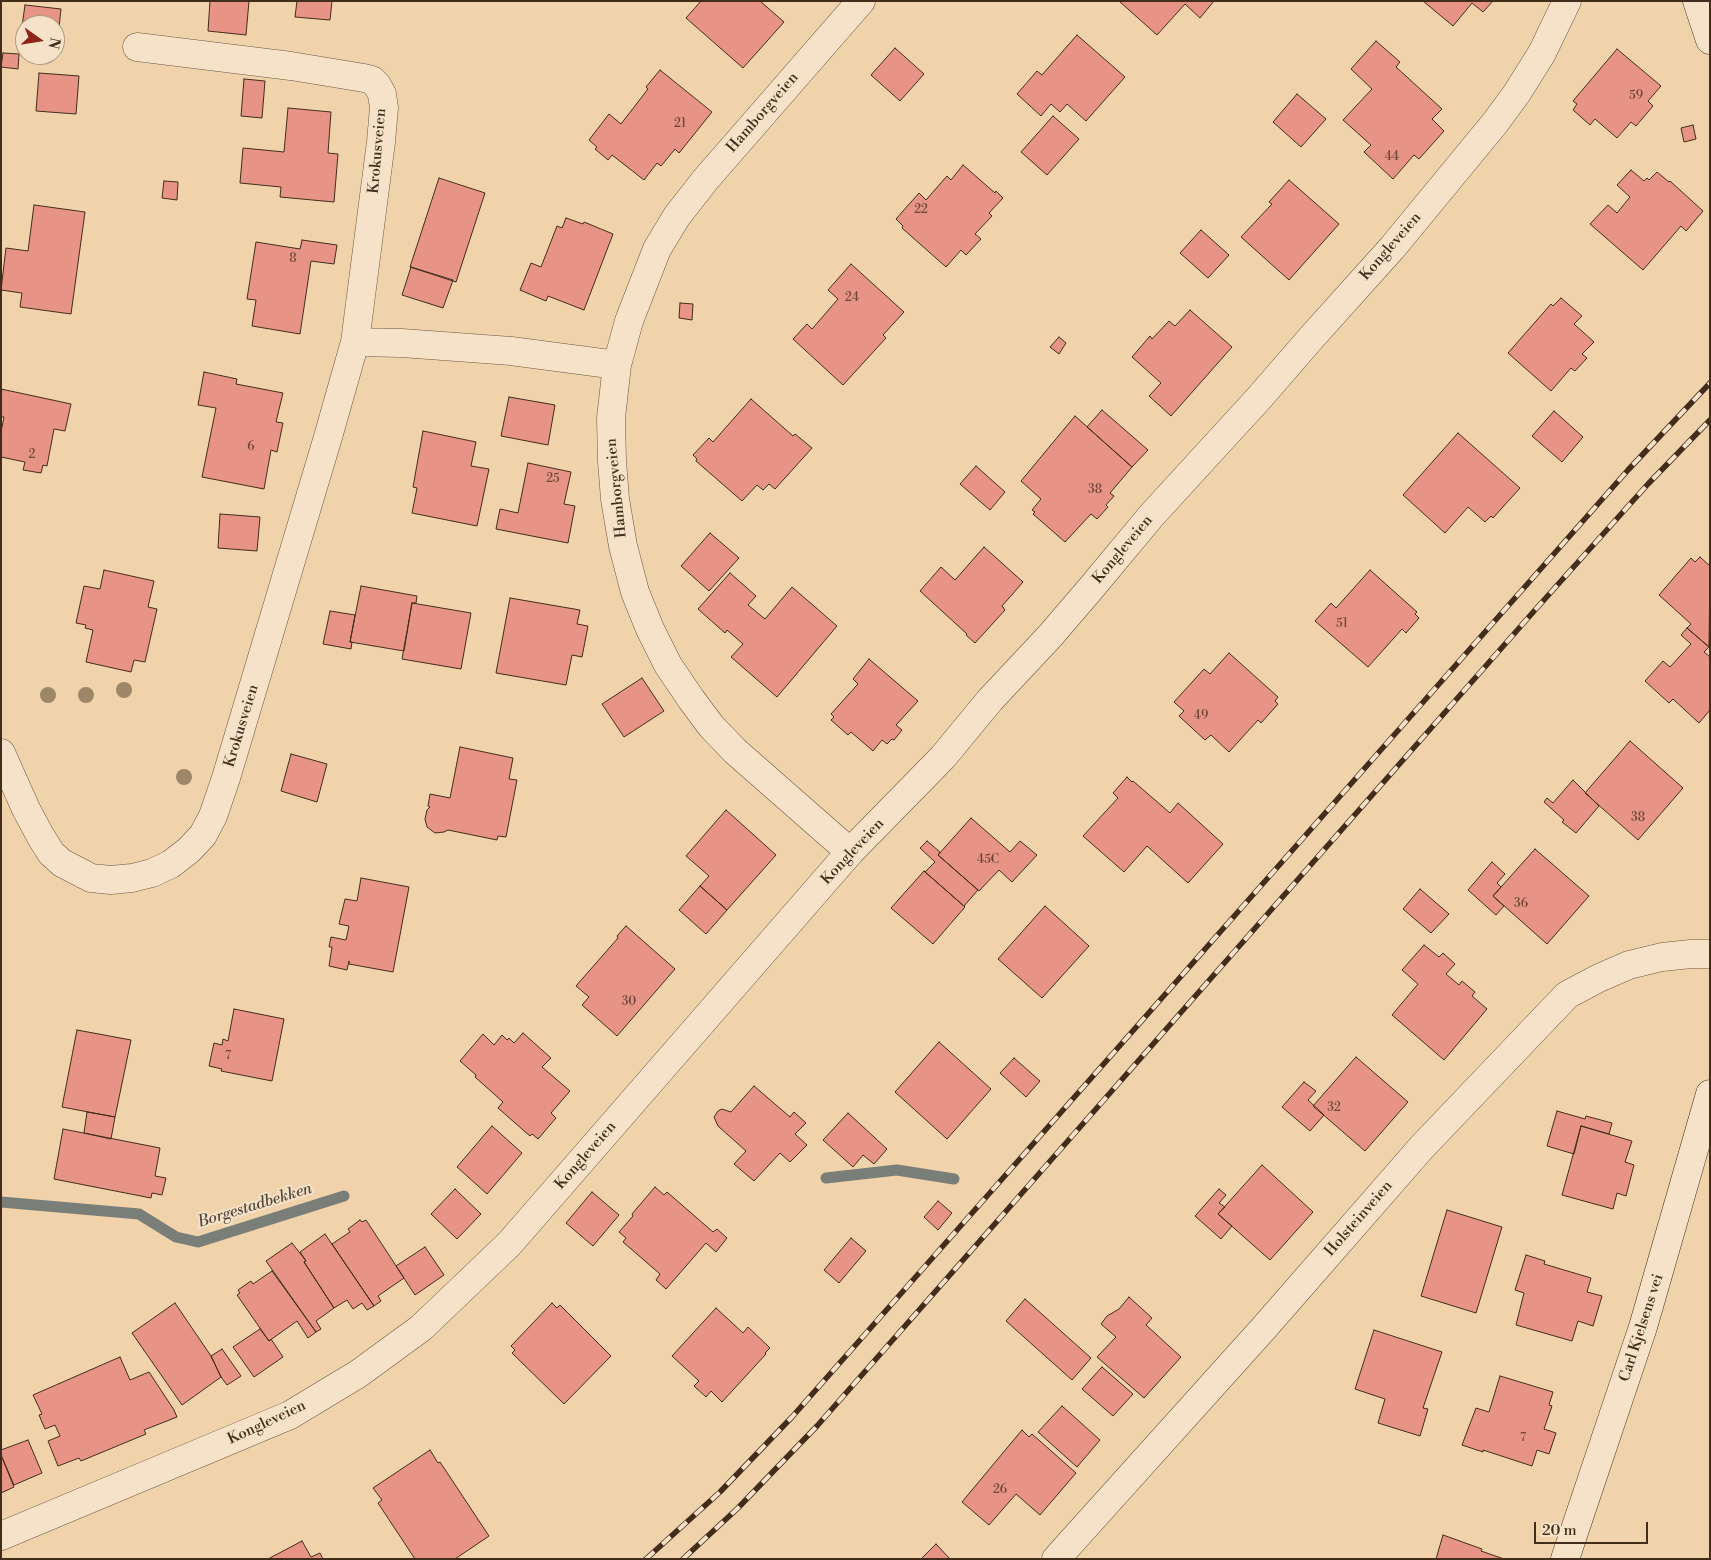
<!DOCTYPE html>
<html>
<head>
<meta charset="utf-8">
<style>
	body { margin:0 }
	#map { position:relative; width:1711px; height:1560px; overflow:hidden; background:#f0d3ab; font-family:"Libre Bodoni",serif }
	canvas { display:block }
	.frame { position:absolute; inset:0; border:2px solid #422c1c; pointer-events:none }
	.north { position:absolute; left:15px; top:15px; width:50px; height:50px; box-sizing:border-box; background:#f5e2c8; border:1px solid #ad9983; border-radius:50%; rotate:103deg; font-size:14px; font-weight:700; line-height:20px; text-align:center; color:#422c1c }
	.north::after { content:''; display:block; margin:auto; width:18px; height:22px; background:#8f2418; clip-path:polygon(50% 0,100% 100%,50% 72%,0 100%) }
	.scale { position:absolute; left:1534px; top:1522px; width:114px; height:22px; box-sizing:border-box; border:2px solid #422c1c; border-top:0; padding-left:6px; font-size:15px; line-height:18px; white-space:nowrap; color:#422c1c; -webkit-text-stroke:4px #f5e2c8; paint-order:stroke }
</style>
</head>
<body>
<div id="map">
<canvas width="1711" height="1560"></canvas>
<div class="frame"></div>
<div class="north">N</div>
<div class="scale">20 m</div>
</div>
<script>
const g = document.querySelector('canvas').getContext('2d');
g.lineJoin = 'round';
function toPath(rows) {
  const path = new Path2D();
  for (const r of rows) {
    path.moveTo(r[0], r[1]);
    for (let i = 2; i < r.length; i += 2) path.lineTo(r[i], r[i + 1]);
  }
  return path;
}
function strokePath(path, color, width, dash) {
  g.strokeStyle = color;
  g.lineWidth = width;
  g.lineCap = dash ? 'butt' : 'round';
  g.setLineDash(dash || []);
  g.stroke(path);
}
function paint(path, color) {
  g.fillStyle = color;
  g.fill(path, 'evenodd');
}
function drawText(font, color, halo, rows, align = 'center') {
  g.font = font + ' "Libre Bodoni",serif';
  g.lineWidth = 4;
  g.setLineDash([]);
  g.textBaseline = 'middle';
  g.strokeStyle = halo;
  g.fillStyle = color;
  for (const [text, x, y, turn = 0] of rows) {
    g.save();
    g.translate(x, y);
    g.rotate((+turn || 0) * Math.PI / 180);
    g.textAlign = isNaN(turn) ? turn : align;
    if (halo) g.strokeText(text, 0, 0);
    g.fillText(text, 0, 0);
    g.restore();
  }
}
strokePath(toPath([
	[826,1178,897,1170,954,1179],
	[1,1202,139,1214,176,1237,198,1242,344,1196]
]), '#7a7e78', 11);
const building = toPath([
	[210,1,249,1,246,35,208,31,210,1],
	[297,1,332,1,330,20,295,17,297,1],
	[701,1,760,1,784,22,743,68,686,18,701,1],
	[1119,1,1214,1,1200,18,1185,4,1157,35,1119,1],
	[1423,1,1493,1,1483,12,1472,3,1453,26,1423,1],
	[25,5,61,9,57,46,55,46,55,25,25,25,25,42,20,41,25,5],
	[1077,35,1125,77,1086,121,1067,104,1060,112,1051,104,1041,116,1017,94,1037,71,1042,75,1077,35],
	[1376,41,1400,62,1396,67,1442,109,1432,119,1444,131,1419,159,1414,155,1393,179,1364,152,1371,145,1343,120,1372,89,1351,69,1376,41],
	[895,48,924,74,900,101,871,75,895,48],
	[1617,49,1661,86,1648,101,1653,106,1636,126,1631,122,1617,138,1595,119,1590,125,1573,110,1577,104,1573,101,1617,49],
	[3,53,19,54,18,69,1,67,3,53],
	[660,70,712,112,679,153,675,149,661,166,657,163,644,180,612,155,608,160,595,149,597,147,589,140,609,114,621,124,648,89,646,87,660,70],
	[39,73,79,76,76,114,36,111,39,73],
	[244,79,265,81,262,118,241,116,244,79],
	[1297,94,1326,119,1301,147,1273,122,1297,94],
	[288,108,331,112,328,153,338,154,334,202,280,197,281,187,240,183,243,148,284,152,288,108],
	[1053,116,1079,139,1047,175,1021,152,1053,116],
	[1693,125,1696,139,1684,142,1681,128,1693,125],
	[963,165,995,193,996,191,1003,198,989,213,992,216,975,234,981,239,966,255,961,250,946,267,902,228,903,226,896,219,919,193,926,200,947,176,951,180,963,165],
	[1631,170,1644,181,1647,178,1649,180,1657,172,1669,182,1670,181,1703,211,1686,231,1681,226,1643,270,1590,224,1608,205,1617,213,1630,197,1617,185,1631,170],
	[439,178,485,193,456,282,410,267,439,178],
	[1289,180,1339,224,1289,280,1241,237,1272,204,1269,202,1289,180],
	[164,181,178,182,177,200,162,198,164,181],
	[34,205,85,212,71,314,20,307,22,293,1,290,6,248,28,251,34,205],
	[566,218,583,224,584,222,613,234,584,310,548,296,546,301,520,290,531,263,541,267,557,226,562,228,566,218],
	[1201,230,1229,255,1208,278,1180,253,1201,230],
	[302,240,337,245,334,264,311,261,300,334,252,326,256,300,247,299,256,242,300,249,302,240],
	[851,264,904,312,883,335,886,338,843,385,793,339,807,324,812,329,838,299,828,290,851,264],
	[411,267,453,280,443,308,402,295,411,267],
	[1561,298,1582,316,1574,324,1594,342,1582,354,1587,358,1575,371,1571,368,1551,391,1508,353,1551,304,1553,306,1561,298],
	[680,303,693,304,692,320,679,318,680,303],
	[1190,310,1232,347,1171,416,1149,396,1161,383,1132,357,1150,336,1152,339,1169,321,1175,326,1190,310],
	[1059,337,1066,343,1059,354,1050,347,1059,337],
	[204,372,237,379,236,384,283,393,276,422,283,423,277,452,271,450,264,489,202,477,216,408,198,405,204,372],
	[1,389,71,404,65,431,54,429,47,466,43,465,41,473,23,470,25,462,1,457,1,432,4,417,1,417,1,389],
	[509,397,555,405,548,445,501,436,509,397],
	[751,399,793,436,795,434,812,448,775,489,769,484,763,490,757,485,742,501,696,461,697,459,693,455,709,438,713,442,751,399],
	[1102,410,1148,450,1132,467,1087,427,1102,410],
	[1554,411,1583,437,1562,462,1532,436,1554,411],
	[1075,416,1132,467,1110,493,1114,496,1106,505,1108,507,1097,519,1091,514,1065,542,1033,514,1035,512,1032,510,1041,499,1021,481,1075,416],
	[423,431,476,442,471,466,489,469,477,526,412,513,417,488,413,487,423,431],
	[1458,433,1520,488,1493,518,1491,516,1485,522,1468,507,1445,533,1403,495,1458,433],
	[528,463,571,472,564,504,575,506,568,543,496,529,500,509,518,513,528,463],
	[976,466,1005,492,990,510,960,484,976,466],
	[220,514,260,517,257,551,218,548,220,514],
	[710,533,739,558,709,591,681,566,710,533],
	[984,547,1023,582,1002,606,1005,610,975,643,966,635,967,634,920,591,941,567,955,580,984,547],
	[1700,557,1710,566,1709,647,1687,628,1691,624,1659,595,1691,558,1695,562,1700,557],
	[104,570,154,581,148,607,157,609,145,662,134,660,131,672,86,662,93,630,85,628,86,625,76,623,84,586,100,589,104,570],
	[1370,570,1417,612,1415,614,1419,618,1406,633,1402,629,1368,667,1315,621,1331,603,1336,608,1370,570],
	[730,573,756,596,748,605,765,619,792,587,837,626,777,697,731,657,743,644,727,630,725,633,698,609,730,573],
	[361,586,417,596,416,603,412,603,404,651,350,642,361,586],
	[510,598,580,610,577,624,588,626,582,657,572,655,566,685,496,673,510,598],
	[412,603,471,613,461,669,402,659,412,603],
	[330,611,355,615,350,642,352,642,351,649,323,644,330,611],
	[1687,628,1709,647,1704,652,1710,657,1710,710,1699,723,1673,699,1669,703,1645,681,1663,661,1670,667,1691,644,1681,635,1687,628],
	[1229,653,1278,697,1275,701,1278,704,1261,723,1258,720,1229,752,1211,735,1205,740,1179,716,1184,711,1174,702,1204,669,1210,674,1229,653],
	[869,659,918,701,896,725,902,730,894,740,892,739,887,744,882,740,873,751,851,732,848,735,831,720,834,717,831,714,858,684,853,679,869,659],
	[642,678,664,711,624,737,602,704,642,678],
	[1630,741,1683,788,1638,840,1585,793,1630,741],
	[460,747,513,758,509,779,517,780,506,837,498,836,497,840,448,830,444,832,435,833,427,827,425,819,427,810,430,807,428,806,430,794,450,798,460,747],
	[291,754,327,764,317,802,281,791,291,754],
	[1127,777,1132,782,1133,781,1170,813,1178,803,1223,844,1188,883,1147,846,1124,872,1083,836,1118,798,1113,793,1127,777],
	[1573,780,1599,806,1576,833,1562,822,1564,820,1544,802,1547,798,1553,803,1573,780],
	[726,810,776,855,727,910,700,886,709,876,686,856,726,810],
	[971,818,1010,852,1020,841,1037,855,1012,882,999,870,979,891,938,855,971,818],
	[927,841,940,852,938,855,978,890,964,906,925,872,935,862,920,848,927,841],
	[1535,849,1589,896,1547,944,1493,896,1535,849],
	[1492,862,1505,874,1497,883,1501,887,1493,896,1504,906,1496,915,1468,890,1492,862],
	[924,871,965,907,933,944,891,908,924,871],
	[361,878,409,887,393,972,349,964,349,961,347,970,329,966,332,947,329,947,331,937,346,940,349,926,339,924,345,899,357,901,361,878],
	[700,886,727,910,706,934,679,910,700,886],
	[1420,889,1449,914,1431,933,1403,909,1420,889],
	[1045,906,1089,946,1042,998,998,959,1045,906],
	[626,926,675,969,617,1036,582,1005,589,997,576,986,618,938,617,936,626,926],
	[1424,945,1439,957,1443,953,1455,964,1446,974,1459,985,1462,981,1475,992,1472,996,1487,1009,1444,1060,1392,1015,1418,984,1402,970,1424,945],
	[234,1009,284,1019,272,1081,221,1071,222,1069,209,1066,214,1043,222,1045,223,1039,228,1041,234,1009],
	[77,1030,131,1040,115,1117,62,1107,77,1030],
	[523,1033,551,1058,542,1067,570,1091,551,1113,556,1118,538,1139,532,1134,530,1136,498,1108,503,1102,475,1077,476,1075,460,1061,483,1034,494,1045,502,1035,507,1040,509,1038,514,1043,523,1033],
	[939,1042,991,1089,947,1139,895,1092,939,1042],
	[1356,1057,1408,1102,1365,1151,1313,1106,1356,1057],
	[1014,1058,1040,1081,1026,1097,1000,1073,1014,1058],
	[1304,1082,1316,1091,1308,1100,1324,1115,1310,1131,1282,1107,1304,1082],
	[754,1086,790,1117,794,1112,806,1123,795,1134,807,1145,790,1162,780,1153,754,1181,734,1164,746,1151,718,1126,714,1117,718,1111,722,1109,731,1112,754,1086],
	[1557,1111,1585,1119,1586,1116,1612,1123,1609,1134,1581,1126,1574,1154,1547,1146,1557,1111],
	[87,1112,115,1117,111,1139,84,1133,87,1112],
	[848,1113,887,1149,874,1164,863,1155,853,1167,823,1140,848,1113],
	[492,1126,522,1153,487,1194,457,1167,492,1126],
	[1581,1126,1632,1141,1625,1162,1634,1165,1626,1196,1617,1193,1613,1209,1562,1195,1581,1126],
	[63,1129,160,1148,155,1176,166,1178,162,1195,152,1193,151,1198,54,1179,63,1129],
	[1262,1165,1313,1212,1270,1260,1218,1214,1262,1165],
	[655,1187,664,1195,667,1192,713,1232,717,1229,727,1238,716,1252,706,1243,666,1289,656,1280,660,1274,623,1242,626,1238,619,1232,633,1216,632,1214,655,1187],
	[455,1189,481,1214,457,1239,431,1214,455,1189],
	[1219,1189,1226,1195,1219,1203,1225,1207,1218,1214,1232,1226,1221,1239,1195,1216,1219,1189],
	[592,1192,619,1215,593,1246,566,1223,592,1192],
	[938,1201,952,1213,938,1230,924,1217,938,1201],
	[1447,1210,1502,1227,1476,1313,1421,1296,1447,1210],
	[360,1220,362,1222,366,1220,404,1278,378,1296,381,1301,374,1306,332,1244,350,1232,348,1229,360,1220],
	[325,1234,374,1306,367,1310,362,1303,353,1309,347,1300,334,1308,304,1262,306,1261,300,1252,325,1234],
	[851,1238,866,1251,839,1283,824,1270,851,1238],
	[292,1243,306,1261,304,1262,334,1308,316,1321,321,1329,316,1332,266,1261,292,1243],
	[425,1247,444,1275,415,1295,396,1266,425,1247],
	[1526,1255,1545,1261,1544,1264,1591,1278,1587,1292,1602,1296,1593,1326,1578,1321,1572,1341,1516,1325,1524,1293,1515,1290,1526,1255],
	[272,1271,316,1332,308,1338,297,1321,269,1341,237,1295,240,1293,238,1290,251,1281,253,1284,272,1271],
	[1129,1297,1152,1318,1146,1325,1181,1357,1144,1398,1097,1357,1116,1337,1101,1324,1107,1316,1119,1309,1129,1297],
	[1025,1299,1091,1358,1072,1380,1006,1321,1025,1299],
	[175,1303,211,1356,221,1377,182,1405,132,1333,175,1303],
	[552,1303,557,1308,560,1305,611,1356,564,1404,512,1353,515,1350,511,1346,552,1303],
	[716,1308,743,1333,748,1327,770,1348,765,1353,766,1354,722,1402,711,1391,706,1397,694,1386,699,1381,672,1356,716,1308],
	[260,1329,269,1341,271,1339,283,1357,254,1377,233,1347,260,1329],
	[1374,1330,1442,1352,1423,1408,1428,1409,1420,1436,1378,1423,1385,1399,1355,1389,1374,1330],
	[222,1349,241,1376,227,1385,221,1377,211,1356,222,1349],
	[120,1357,130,1380,149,1372,174,1410,177,1417,144,1430,146,1434,81,1461,79,1458,58,1466,48,1441,60,1436,55,1425,45,1429,39,1415,42,1414,33,1395,120,1357],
	[1102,1367,1133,1394,1113,1416,1082,1389,1102,1367],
	[1500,1376,1553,1392,1549,1405,1552,1406,1544,1429,1556,1433,1549,1454,1537,1450,1532,1466,1483,1450,1483,1452,1462,1445,1476,1408,1489,1412,1500,1376],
	[1062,1406,1100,1440,1077,1467,1038,1432,1062,1406],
	[1022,1430,1029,1437,1032,1434,1076,1473,1040,1515,1016,1494,989,1525,962,1502,1022,1430],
	[28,1440,42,1473,14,1485,1,1455,1,1450,28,1440],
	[430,1450,438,1463,440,1462,489,1536,455,1559,415,1559,378,1503,382,1500,373,1488,430,1450],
	[1,1455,14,1487,1,1493,1,1455],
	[1443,1535,1482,1549,1481,1551,1504,1559,1436,1559,1443,1535],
	[302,1541,311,1557,320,1553,323,1559,268,1559,302,1541],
	[936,1544,950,1559,921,1559,936,1544]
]);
paint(building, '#e79486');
strokePath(building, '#422c1c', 1);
const street = toPath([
	[137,47,291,66,364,78,372,80,377,85,382,94,384,108,381,142,355,342],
	[1,753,26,809,41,837,51,853,62,863,91,878,111,880,132,878,152,873,171,864,189,850,203,835,213,816,226,778,328,437,355,342,402,343,511,351,617,365],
	[850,852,735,751,711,726,691,699,668,665,650,629,635,592,623,546,615,499,612,461,611,418,617,365,629,321,657,249,677,216,706,179,861,1],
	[1,1536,290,1415,358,1374,421,1328,509,1244,850,852,943,757,990,700,1050,636,1092,587,1151,516,1260,397,1312,337,1392,248,1495,123,1517,93,1542,53,1567,1],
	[1056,1559,1263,1329,1422,1147,1567,995,1599,978,1629,965,1662,957,1691,954,1710,954]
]);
const secondary = toPath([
	[1697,1,1710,40],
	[1565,1559,1643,1327,1710,1094]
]);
strokePath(street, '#6e5640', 29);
strokePath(secondary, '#422c1c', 29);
strokePath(street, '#f5e2c8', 28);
strokePath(secondary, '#f5e2c8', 28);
const rail = toPath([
	[646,1559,720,1492,792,1417,1628,470,1710,383],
	[683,1559,738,1508,817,1426,1535,610,1648,484,1710,420]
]);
strokePath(rail, '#422c1c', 5.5);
strokePath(rail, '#f5e2c8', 4, [11]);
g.fillStyle = '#9e8768';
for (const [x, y] of [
	[124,690],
	[48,695],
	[86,695],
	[184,777]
]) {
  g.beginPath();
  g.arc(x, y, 8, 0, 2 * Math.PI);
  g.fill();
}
drawText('12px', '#6b4636', null, [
	["59",1636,96],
	["21",680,124],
	["44",1392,157],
	["22",921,210],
	["8",293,259],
	["24",852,298],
	["6",251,447],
	["2",32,455],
	["25",553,479],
	["38",1095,490],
	["51",1342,624],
	["49",1201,716],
	["38",1638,818],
	["45C",988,860],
	["36",1521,904],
	["30",629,1002],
	["7",228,1056],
	["32",1334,1108],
	["7",1523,1438],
	["26",1000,1490]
]);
drawText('15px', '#422c1c', '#f5e2c8', [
	["Hamborgveien",763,113,-49],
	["Krokusveien",378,151,-85],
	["Kongleveien",1391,247,-49],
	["Hamborgveien",617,488,-96],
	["Kongleveien",1123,550,-50],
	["Krokusveien",242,726,-73],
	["Kongleveien",853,852,-47],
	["Kongleveien",586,1156,-49],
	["Holsteinveien",1359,1219,-49],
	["Carl Kjelsens vei",1642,1328,-72],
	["Kongleveien",267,1423,-25]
]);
drawText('italic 16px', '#55473b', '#f5e2c8', [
	["Borgestadbekken",255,1206,-17]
]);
</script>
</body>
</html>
